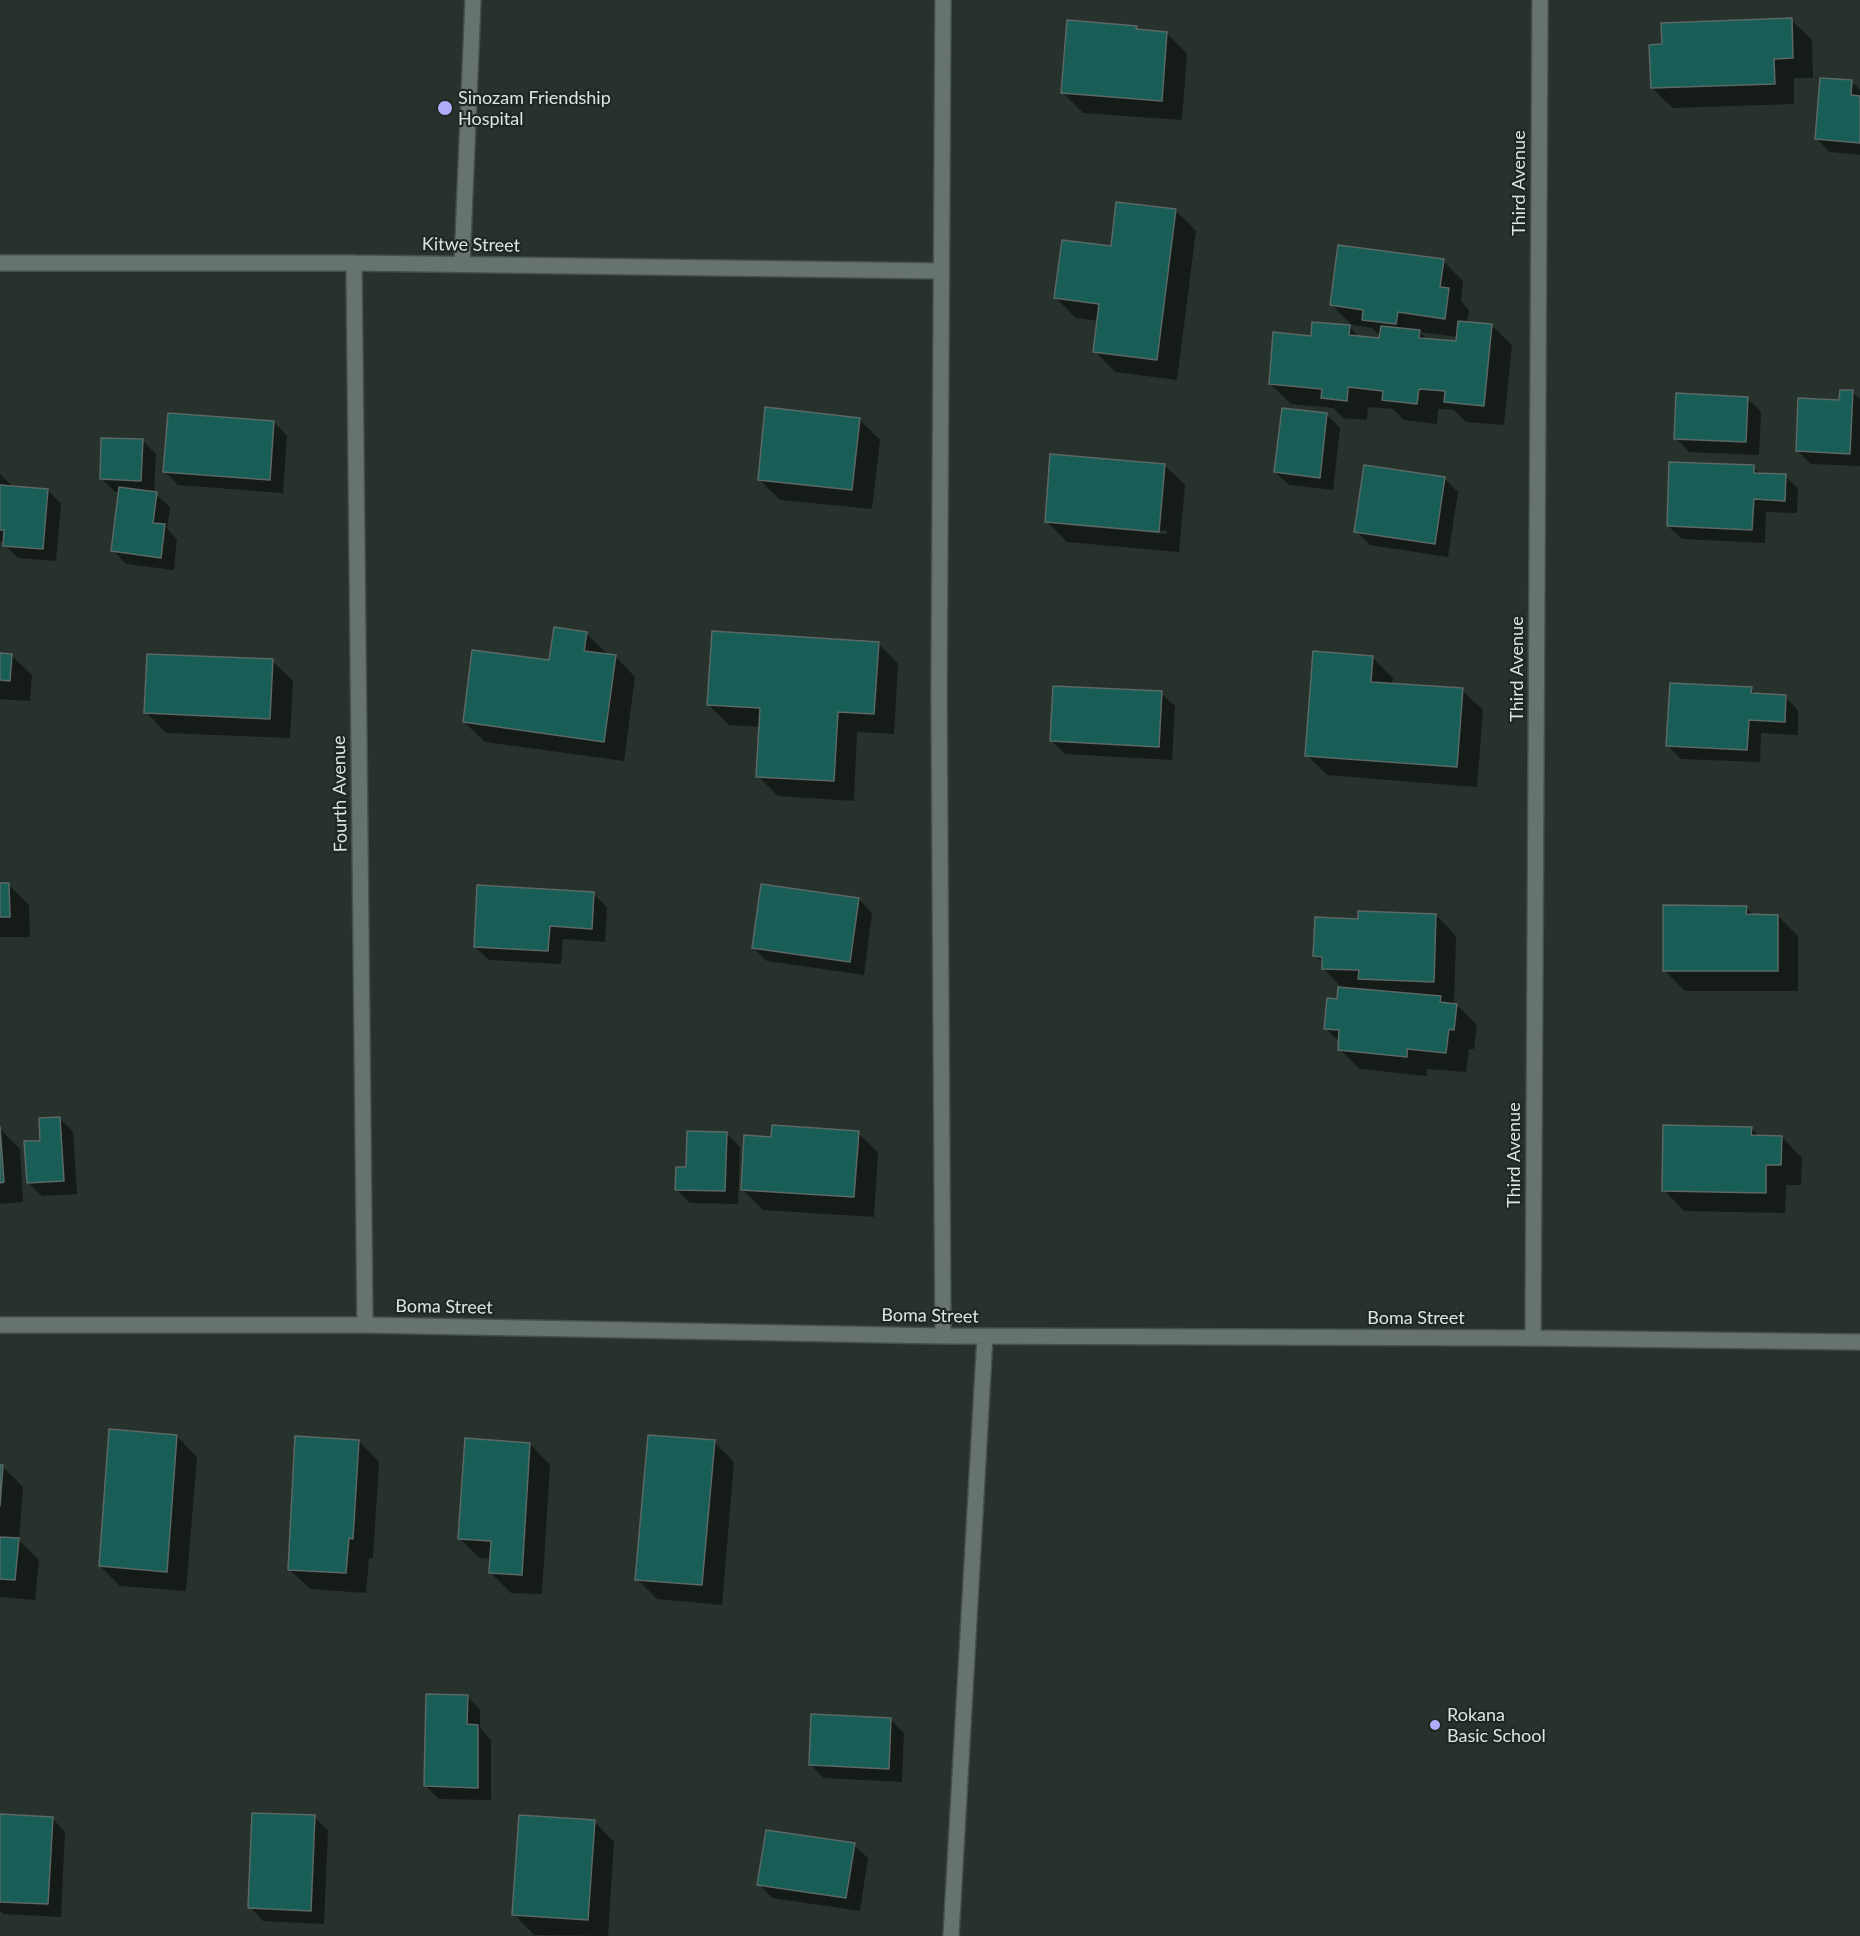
<!DOCTYPE html>
<html>
<head>
<meta charset="utf-8">
<style>
	body { margin:0 }
	canvas { display:block; background:#27322c }
</style>
</head>
<body>
<canvas width="1860" height="1936"></canvas>
<script>
const g = document.querySelector('canvas').getContext('2d');
g.lineJoin = 'round';
function paint(path, color) {
  g.fillStyle = color;
  g.fill(path, 'evenodd');
}
function toPath(rows) {
  const path = new Path2D();
  for (const r of rows) {
    path.moveTo(r[0], r[1]);
    for (let i = 2; i < r.length; i += 2) path.lineTo(r[i], r[i + 1]);
  }
  return path;
}
function strokePath(path, color, width, dash) {
  g.strokeStyle = color;
  g.lineWidth = width;
  g.lineCap = dash ? 'butt' : 'round';
  g.setLineDash(dash || []);
  g.stroke(path);
}
function drawText(font, color, halo, rows, align = 'center') {
  g.font = font + ' Lato,sans-serif';
  g.lineWidth = 4.5;
  g.setLineDash([]);
  g.textBaseline = 'middle';
  g.strokeStyle = halo;
  g.fillStyle = color;
  for (const [text, x, y, turn = 0] of rows) {
    g.save();
    g.translate(x, y);
    g.rotate((+turn || 0) * Math.PI / 180);
    g.textAlign = isNaN(turn) ? turn : align;
    if (halo) g.strokeText(text, 0, 0);
    g.fillText(text, 0, 0);
    g.restore();
  }
}
paint(toPath([
	[1791,20,1812,40,1813,78,1794,78,1794,104,1673,108,1652,88],
	[1136,27,1139,31,1167,34,1187,54,1182,120,1083,113,1063,93],
	[1851,81,1860,90,1860,155,1830,152,1817,139],
	[1176,211,1196,231,1177,380,1115,372,1095,351,1099,321,1076,318,1056,298,1113,247],
	[1443,261,1463,281,1461,301,1469,310,1467,323,1491,325,1512,345,1504,425,1466,422,1454,410,1438,409,1437,424,1404,420,1393,409,1368,407,1367,420,1343,418,1333,408,1291,404,1270,384,1312,338,1349,326,1360,338,1381,340,1381,337,1372,328,1352,325,1331,304],
	[1420,332,1458,337,1458,343,1428,340],
	[1852,392,1860,399,1860,466,1811,464,1797,450],
	[1747,398,1761,412,1759,455,1689,452,1676,438],
	[1327,415,1340,428,1333,490,1289,485,1275,472],
	[859,419,880,440,872,509,780,500,759,479],
	[274,422,287,436,283,493,178,485,165,472],
	[142,440,156,454,154,493,170,507,167,529,177,539,174,570,126,564,113,550,120,492,115,492,101,478],
	[1164,465,1185,485,1179,552,1067,542,1046,521],
	[1066,522,1167,531,1166,534,1066,525],
	[1753,467,1761,475,1785,476,1798,489,1797,513,1766,512,1765,543,1682,539,1668,526],
	[0,474,12,486,48,490,61,504,56,561,18,558,5,545,5,542,0,542],
	[1444,478,1458,492,1448,557,1370,545,1356,531],
	[586,633,606,653,606,655,615,656,635,677,624,761,485,742,464,722,550,662],
	[878,643,898,664,894,734,857,732,854,801,778,796,758,776,761,727,729,725,709,705],
	[0,654,11,655,32,675,30,701,0,699],
	[1372,657,1393,678,1392,685,1462,690,1483,710,1477,787,1327,775,1307,755],
	[272,661,293,681,290,738,166,733,146,712],
	[1751,689,1757,695,1785,697,1798,710,1798,735,1761,733,1760,762,1681,759,1667,745],
	[1161,693,1175,706,1172,760,1065,754,1052,741],
	[0,884,8,884,29,905,30,937,0,937],
	[593,894,607,907,605,942,563,939,561,964,489,960,475,947],
	[859,899,872,913,864,975,767,961,754,948],
	[1746,907,1754,916,1778,916,1798,936,1798,991,1685,991,1664,970],
	[1436,915,1456,936,1454,1005,1457,1005,1477,1025,1474,1049,1469,1049,1466,1072,1427,1069,1427,1076,1360,1069,1339,1049,1340,1042,1325,1028,1343,989,1323,968,1323,964,1315,955,1360,920],
	[59,1118,73,1132,77,1194,42,1196,28,1182,42,1142],
	[1751,1128,1759,1136,1782,1137,1802,1158,1801,1185,1786,1185,1785,1213,1684,1211,1664,1190],
	[0,1129,20,1149,23,1202,0,1204],
	[726,1133,740,1147,738,1204,690,1203,676,1189],
	[858,1133,878,1153,874,1217,763,1210,742,1189,772,1139],
	[177,1436,197,1457,186,1591,120,1586,100,1566],
	[359,1441,379,1462,373,1558,369,1558,366,1593,310,1589,289,1569],
	[714,1442,734,1462,722,1605,657,1599,637,1579],
	[530,1444,550,1465,542,1594,511,1593,490,1572,491,1559,480,1558,459,1538],
	[0,1467,3,1467,23,1487,19,1540,39,1560,35,1600,0,1597],
	[467,1696,480,1710,480,1728,491,1740,491,1800,439,1799,426,1786],
	[890,1719,904,1733,902,1782,824,1778,810,1764],
	[0,1815,52,1818,65,1832,61,1917,4,1914,0,1911],
	[314,1817,328,1830,324,1924,263,1921,250,1907],
	[594,1821,614,1842,608,1936,534,1935,514,1914],
	[854,1845,868,1858,860,1911,772,1898,759,1884]
]), '#0007');
const building = toPath([
	[1792,18,1793,58,1774,59,1775,84,1651,88,1649,45,1662,44,1661,23,1792,18],
	[1067,20,1137,26,1136,29,1167,32,1162,101,1061,93,1067,20],
	[1820,78,1852,80,1851,95,1860,96,1860,143,1815,139,1820,78],
	[1116,202,1176,209,1157,360,1093,352,1099,304,1054,298,1062,240,1111,246,1116,202],
	[1338,245,1444,259,1440,287,1449,288,1445,319,1398,312,1396,324,1362,320,1363,310,1330,305,1338,245],
	[1458,321,1492,324,1484,406,1444,402,1445,391,1419,389,1417,404,1382,400,1383,391,1348,387,1347,401,1321,398,1322,389,1269,384,1273,332,1311,336,1312,322,1350,325,1349,335,1379,338,1381,326,1420,330,1419,338,1456,341,1458,321],
	[1840,390,1853,390,1850,454,1796,451,1798,398,1839,400,1840,390],
	[1676,393,1748,397,1746,442,1674,439,1676,393],
	[765,407,860,418,852,490,758,480,765,407],
	[1282,408,1327,413,1320,478,1274,472,1282,408],
	[168,413,274,421,270,480,163,472,168,413],
	[101,438,143,439,141,481,100,479,101,438],
	[1050,454,1165,464,1159,532,1045,522,1050,454],
	[1669,462,1754,465,1754,473,1786,474,1785,501,1754,499,1752,530,1667,526,1669,462],
	[1364,465,1445,477,1435,544,1354,532,1364,465],
	[0,485,48,489,43,549,3,546,4,530,0,530,0,485],
	[119,487,157,492,153,523,165,524,161,558,111,551,119,487],
	[554,627,587,632,584,651,616,655,604,742,463,722,472,650,549,660,554,627],
	[712,631,879,642,874,714,838,712,834,781,756,777,760,708,707,705,712,631],
	[1313,651,1373,656,1371,682,1463,688,1457,767,1305,756,1313,651],
	[0,653,12,654,10,681,0,680,0,653],
	[147,654,273,659,270,719,144,713,147,654],
	[1670,683,1752,687,1751,693,1786,695,1785,722,1749,720,1747,750,1666,746,1670,683],
	[1053,686,1162,691,1159,747,1050,741,1053,686],
	[0,883,9,883,10,917,0,917,0,883],
	[761,884,859,898,850,962,752,948,761,884],
	[477,885,594,892,592,929,550,926,548,951,474,947,477,885],
	[1663,905,1747,906,1746,914,1778,915,1778,971,1663,971,1663,905],
	[1358,911,1436,914,1434,982,1358,979,1359,970,1322,969,1322,957,1313,956,1315,917,1358,919,1358,911],
	[1338,987,1441,996,1440,1002,1457,1004,1454,1030,1449,1029,1446,1053,1407,1049,1407,1057,1338,1050,1339,1030,1324,1029,1327,998,1337,999,1338,987],
	[60,1117,64,1181,27,1183,24,1141,40,1141,39,1118,60,1117],
	[772,1125,859,1131,854,1197,741,1190,744,1135,771,1137,772,1125],
	[1663,1125,1752,1127,1751,1135,1782,1136,1781,1165,1766,1165,1766,1193,1662,1191,1663,1125],
	[0,1127,4,1182,0,1183,0,1127],
	[687,1131,727,1132,725,1191,675,1190,676,1167,686,1167,687,1131],
	[109,1429,177,1435,167,1572,99,1566,109,1429],
	[648,1435,715,1440,702,1585,635,1580,648,1435],
	[295,1436,359,1440,353,1539,349,1538,346,1573,288,1570,295,1436],
	[465,1438,530,1443,522,1575,489,1573,491,1541,458,1539,465,1438],
	[0,1465,3,1465,0,1506,0,1465],
	[0,1537,19,1538,15,1580,0,1579,0,1537],
	[426,1694,468,1695,467,1724,478,1725,478,1788,424,1786,426,1694],
	[811,1714,891,1718,889,1769,809,1765,811,1714],
	[252,1813,315,1815,311,1911,248,1908,252,1813],
	[0,1814,53,1817,48,1904,0,1902,0,1814],
	[519,1815,595,1820,588,1920,512,1915,519,1815],
	[766,1830,855,1843,846,1898,757,1885,766,1830]
]);
paint(building, '#185d56');
strokePath(building, '#5a6866', 1.5);
const minor = toPath([
	[0,263,354,263,941,271],
	[354,263,365,1325],
	[462,264,473,0],
	[0,1325,365,1325,943,1336,1533,1338,1860,1342],
	[943,1336,939,695,943,0],
	[1533,1338,1540,0],
	[951,1936,985,1336]
]);
strokePath(minor, '#464f4a', 18);
strokePath(minor, '#67736d', 15);
for (const [x, y, r, color] of [
	[445,108,8,"#b1adfa"],
	[1435,1725,6,"#b1adfa"]
]) {
  const dot = new Path2D();
  dot.arc(x, y, r, 0, 2 * Math.PI);
  g.fillStyle = color;
  g.fill(dot);
  strokePath(dot, '#1e2822', 2);
}
drawText('18px', '#dee4e1', '#1e2822', [
	["Sinozam Friendship",458,98],
	["Hospital",458,119],
	["Rokana",1447,1715],
	["Basic School",1447,1736]
], 'left');
drawText('18px', '#dee4e1', '#1e2822', [
	["Third Avenue",1519,183,-90],
	["Kitwe Street",471,245,1],
	["Third Avenue",1517,669,-90],
	["Fourth Avenue",340,794,-91],
	["Third Avenue",1514,1155,-90],
	["Boma Street",444,1307,1],
	["Boma Street",930,1316,1],
	["Boma Street",1416,1318]
]);
</script>
</body>
</html>
